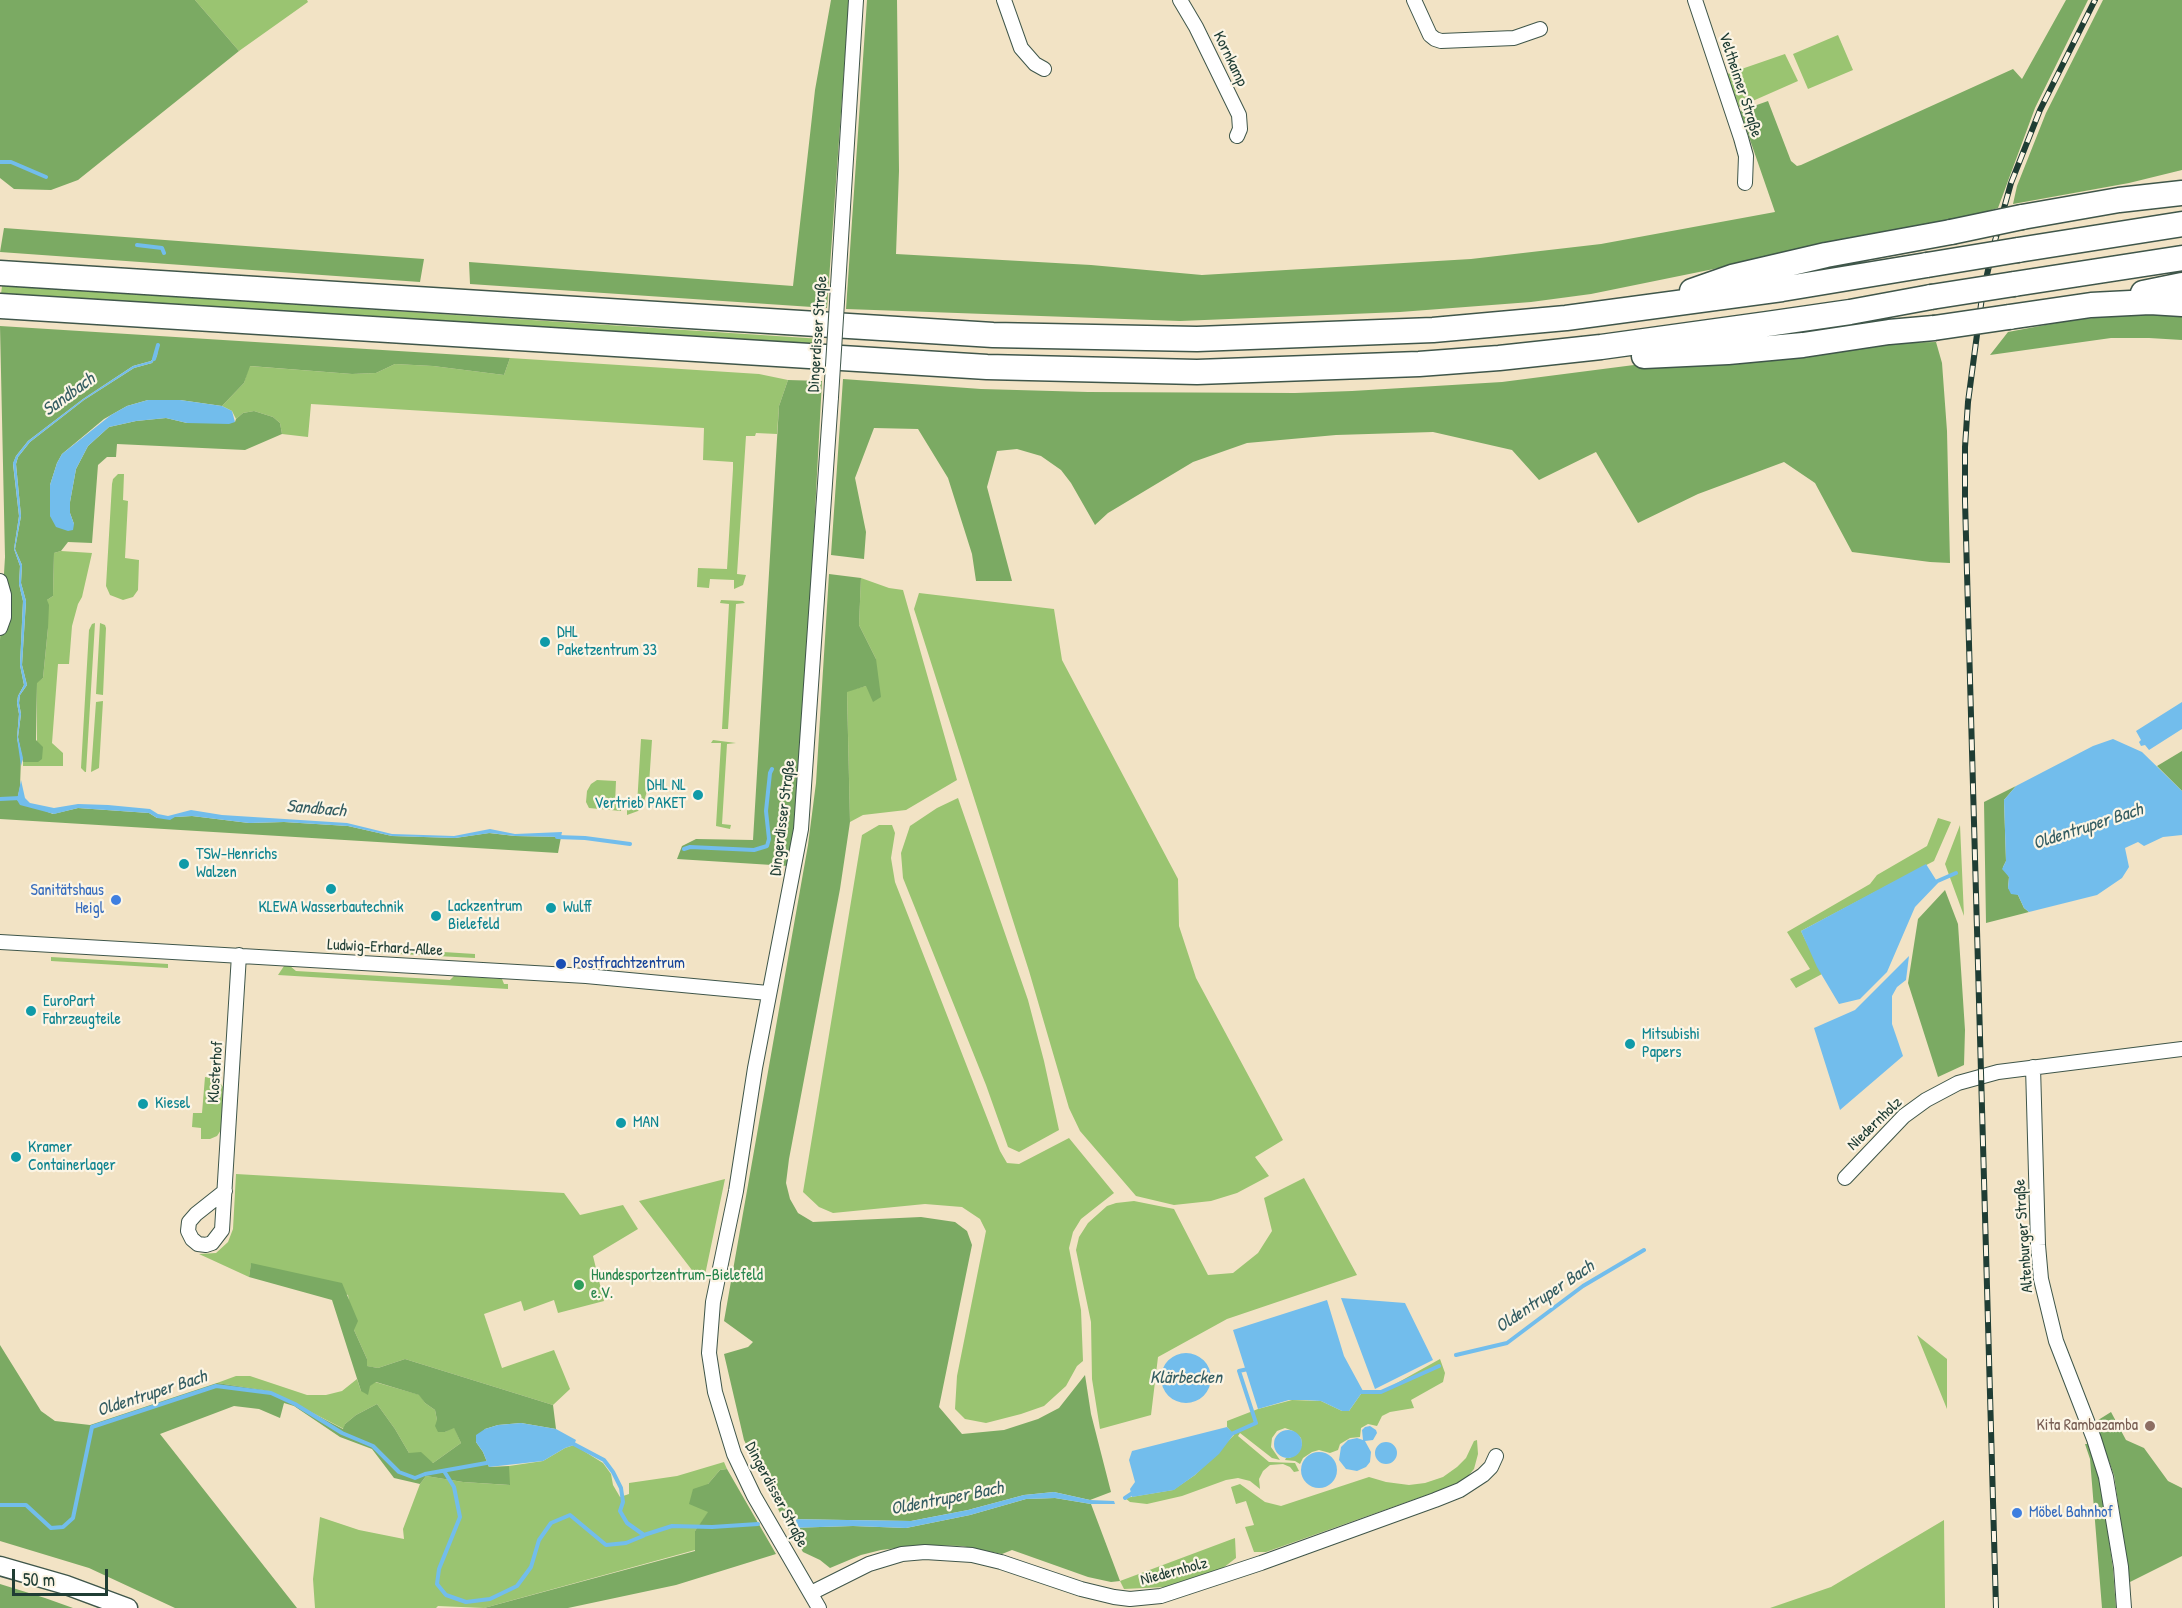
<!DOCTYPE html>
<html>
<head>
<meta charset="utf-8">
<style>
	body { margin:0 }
	#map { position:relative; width:2182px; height:1608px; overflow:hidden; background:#f2e3c5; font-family:"Patrick Hand",sans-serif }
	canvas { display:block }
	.scale { position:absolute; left:12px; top:1569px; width:96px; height:27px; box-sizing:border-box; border:3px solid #1f3d34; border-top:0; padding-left:8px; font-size:18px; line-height:21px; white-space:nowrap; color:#1f3d34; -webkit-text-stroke:4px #fcf5e5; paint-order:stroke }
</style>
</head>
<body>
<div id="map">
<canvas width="2182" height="1608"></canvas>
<div class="scale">50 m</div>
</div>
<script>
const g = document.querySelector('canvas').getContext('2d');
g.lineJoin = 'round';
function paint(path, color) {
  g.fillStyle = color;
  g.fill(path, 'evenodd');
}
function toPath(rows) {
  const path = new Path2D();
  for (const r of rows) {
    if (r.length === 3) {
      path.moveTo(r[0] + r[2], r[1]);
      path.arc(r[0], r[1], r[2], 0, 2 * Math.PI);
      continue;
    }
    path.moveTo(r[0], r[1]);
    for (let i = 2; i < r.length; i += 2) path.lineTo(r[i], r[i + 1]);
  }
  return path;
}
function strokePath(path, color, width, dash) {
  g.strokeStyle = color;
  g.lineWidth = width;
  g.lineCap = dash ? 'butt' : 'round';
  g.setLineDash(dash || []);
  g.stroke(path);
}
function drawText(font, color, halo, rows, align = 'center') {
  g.font = font + ' "Patrick Hand",sans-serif';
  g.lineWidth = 4.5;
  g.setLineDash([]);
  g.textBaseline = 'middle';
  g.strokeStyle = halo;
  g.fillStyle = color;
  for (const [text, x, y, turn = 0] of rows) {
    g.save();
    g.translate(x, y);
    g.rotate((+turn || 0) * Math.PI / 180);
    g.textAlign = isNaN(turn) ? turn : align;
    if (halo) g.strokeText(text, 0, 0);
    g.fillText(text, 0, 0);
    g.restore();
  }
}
paint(toPath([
	[195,0,307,0,308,2,239,51],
	[1838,35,1853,70,1808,89,1793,54],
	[1785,54,1798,81,1739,107,1727,74],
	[2,286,226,300,822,339,822,346,644,333,238,310,1,294],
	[510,358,759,374,788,380,779,406,777,434,756,433,755,436,746,436,737,574,746,575,743,585,734,589,734,580,710,579,709,588,697,587,698,568,727,569,733,469,733,462,703,460,704,428,311,404,308,437,282,434,280,423,273,417,254,411,243,413,236,419,232,411,222,406,244,383,249,366,352,374,376,373,395,364,433,366,504,375],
	[118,474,124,474,123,500,128,501,125,558,139,560,138,590,133,597,123,600,110,595,106,586,112,484,113,479],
	[61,551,92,553,82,597,78,604,72,626,69,664,58,664,52,743,63,753,63,766,23,766,23,762,37,762,37,682,43,678,48,628,47,600,53,596,54,553],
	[861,578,889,588,903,590,957,780,906,810,863,815,850,822,847,691,866,686,876,659,859,625],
	[919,593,1054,609,1062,660,1178,879,1179,926,1196,978,1283,1140,1255,1157,1269,1176,1237,1193,1211,1201,1174,1205,1136,1196,1080,1131,1069,1108,1029,971,914,609],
	[721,600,743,601,745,603,736,604,728,729,722,729,729,604,720,603],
	[95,623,86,772,85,772,81,768,89,630,92,624],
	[100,623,105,625,106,628,103,695,96,694],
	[103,701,99,768,91,772,96,702],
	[641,739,652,740,649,784,643,805,638,811,627,815,627,805,637,805],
	[713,740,736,743,727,744,722,824,731,825,730,829,716,826,721,743,711,743],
	[597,780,616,781,615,804,621,805,621,811,589,808,586,802,587,791,591,784],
	[958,798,1028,1000,1044,1061,1059,1130,1019,1152,1008,1147,986,1085,903,878,901,853,910,826,937,808],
	[1938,818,1951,822,1934,861,1801,931,1822,974,1796,988,1790,979,1810,969,1787,932,1870,884,1877,875,1927,846],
	[879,825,892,825,895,833,891,858,895,882,1000,1151,1007,1163,1019,1164,1069,1138,1114,1193,1081,1219,1073,1232,1069,1248,1081,1310,1083,1361,1077,1366,1066,1386,1044,1406,1021,1414,986,1423,965,1419,955,1409,957,1376,986,1231,980,1219,962,1207,925,1204,833,1213,819,1207,803,1192,862,835],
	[1960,825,1964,916,1945,864],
	[380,948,475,954,475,958,380,953],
	[51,957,168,964,168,968,51,961],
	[284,966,290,966,296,971,450,980,454,976,502,979,504,984,508,984,508,989,278,975],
	[205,1077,217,1079,223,1087,221,1130,217,1136,210,1139,201,1139,201,1128,192,1127,193,1113,202,1113],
	[236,1174,564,1193,580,1215,623,1205,638,1229,593,1256,604,1301,558,1313,554,1300,524,1311,521,1301,484,1314,502,1368,554,1350,570,1389,553,1405,405,1359,378,1368,366,1366,367,1359,354,1330,348,1295,251,1264,249,1277,199,1254,216,1253,228,1242,233,1229],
	[1304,1178,1357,1275,1227,1319,1158,1357,1151,1415,1100,1429,1092,1379,1091,1322,1076,1250,1079,1237,1088,1223,1107,1206,1116,1203,1134,1201,1174,1209,1208,1275,1233,1273,1258,1253,1272,1231,1264,1198],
	[725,1179,705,1275,698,1278,639,1201],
	[1917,1335,1947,1359,1947,1409],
	[1440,1359,1445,1373,1443,1382,1411,1400,1414,1408,1390,1412,1382,1416,1377,1426,1368,1424,1361,1428,1360,1437,1350,1438,1340,1444,1338,1450,1330,1453,1319,1450,1312,1452,1303,1458,1300,1464,1295,1461,1285,1460,1286,1458,1290,1458,1302,1445,1301,1438,1293,1431,1285,1428,1277,1431,1272,1438,1271,1447,1280,1460,1272,1458,1240,1433,1238,1436,1269,1462,1295,1463,1299,1471,1294,1472,1290,1467,1283,1464,1270,1465,1263,1471,1259,1479,1260,1489,1250,1481,1238,1478,1226,1480,1182,1496,1147,1504,1130,1502,1125,1498,1173,1490,1195,1475,1234,1435,1227,1427,1227,1421,1258,1409,1292,1400,1321,1401,1342,1411,1349,1411,1363,1391,1381,1392],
	[236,1376,250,1376,307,1395,326,1395,342,1391,357,1379,361,1391,375,1382,420,1395,425,1403,435,1410,437,1420,445,1432,454,1427,461,1443,433,1463,409,1453,395,1429,377,1404,356,1415,345,1424,344,1429,270,1391,217,1383],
	[1477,1440,1478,1454,1474,1469,1463,1482,1266,1552,1254,1552,1245,1527,1254,1525,1246,1501,1236,1504,1231,1487,1240,1484,1265,1502,1281,1506,1369,1477,1386,1482,1409,1485,1425,1483,1443,1477,1457,1467,1466,1458,1474,1441],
	[574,1445,603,1463,611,1474,613,1485,620,1497,629,1494,629,1483,677,1476,724,1462,727,1469,720,1470,708,1484,709,1512,695,1531,695,1550,484,1608,438,1606,436,1608,315,1608,313,1579,320,1517,359,1530,404,1539,403,1529,420,1484,426,1476,463,1482,509,1485,509,1466,543,1461,565,1448],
	[1944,1520,1945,1608,1770,1608,1831,1587],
	[1235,1538,1236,1558,1223,1568,1165,1587,1124,1589,1120,1581]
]), '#9ac471');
paint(toPath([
	[0,0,195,0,239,51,78,180,51,190,14,189,0,178],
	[831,0,849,0,827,308,470,284,469,262,793,286,815,90],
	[867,0,897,0,899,171,896,254,1091,265,1202,275,1471,259,1601,244,1775,212,1740,111,1768,101,1791,161,1797,166,1801,165,2013,69,2022,79,2066,0,2088,0,2035,108,1998,208,1969,217,1591,294,1531,302,1400,312,1180,321,846,309],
	[2103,0,2182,0,2182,170,2129,183,2013,204,2017,186,2046,113],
	[4,228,232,245,424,259,420,282,0,252],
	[2148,313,2182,315,2182,340,2149,338,2111,338,1990,355,2008,332,2072,320],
	[0,326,510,358,504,375,433,366,395,364,376,373,352,374,250,366,244,383,222,406,180,400,148,400,127,406,104,419,62,454,57,463,50,485,50,516,74,524,70,513,70,502,76,469,88,446,109,427,136,421,166,418,187,423,235,422,236,419,243,413,254,411,273,417,280,423,282,434,245,450,117,444,116,457,107,457,98,465,92,543,68,542,61,551,54,553,53,596,47,600,49,605,48,628,43,678,37,683,36,740,43,747,42,759,38,762,23,762,18,737,21,714,19,703,20,695,27,685,22,665,26,601,21,583,22,565,15,549,21,516,16,464,18,457,30,442,84,400,134,368,152,363,157,356,158,346,155,356,151,361,133,366,83,399,28,441,16,456,13,464,19,516,14,549,20,566,19,584,23,601,20,665,24,685,18,696,17,703,19,714,17,738,21,758,20,787,17,800,53,814,78,808,149,813,157,818,192,816,249,823,284,822,348,826,392,836,455,838,489,833,515,836,561,837,558,853,0,819,0,640,5,557],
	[1936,342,1942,363,1947,431,1950,563,1930,562,1852,552,1815,483,1784,462,1698,494,1638,523,1596,452,1539,480,1512,450,1433,432,1336,435,1247,443,1193,462,1108,513,1095,525,1071,483,1061,470,1041,456,1017,449,997,451,987,487,1012,581,976,581,972,554,948,478,918,429,874,428,855,478,866,532,864,559,831,555,843,379,981,389,1088,392,1295,393,1352,391,1502,382,1634,365,1675,363,1891,343],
	[788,380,822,381,801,773,796,817,788,866,677,859,682,846,696,839,753,840,779,406],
	[829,574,861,578,859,625,876,659,881,697,873,702,866,686,847,692,850,822,840,889,789,1159,786,1183,790,1199,798,1213,813,1222,921,1217,955,1222,967,1231,972,1245,939,1407,962,1434,1004,1430,1038,1419,1059,1408,1085,1375,1091,1414,1111,1492,1090,1500,1054,1492,1024,1495,968,1510,911,1521,783,1519,744,1440,724,1354,748,1347,753,1342,724,1321,808,845,816,783],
	[2182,751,2182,791,2157,766],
	[2016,786,2004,800,2006,861,2003,867,2009,877,2008,888,2018,895,2024,908,2029,912,1986,923,1984,802],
	[1945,890,1958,924,1965,1030,1964,1065,1938,1077,1908,983,1918,919],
	[251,1263,342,1283,358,1321,354,1330,367,1359,367,1366,378,1368,405,1359,553,1405,556,1429,521,1423,498,1425,485,1429,476,1442,483,1452,489,1467,509,1466,510,1485,463,1482,426,1476,420,1484,394,1478,372,1449,340,1437,294,1406,284,1403,280,1418,259,1409,234,1406,160,1434,297,1608,175,1608,89,1568,0,1541,0,1345,41,1411,55,1421,90,1425,217,1383,270,1391,343,1429,345,1424,356,1415,377,1404,395,1429,409,1453,421,1452,433,1463,461,1443,454,1428,445,1432,438,1432,435,1426,437,1420,435,1410,425,1403,419,1395,376,1382,370,1386,368,1395,361,1391,332,1300,249,1277],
	[2111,1412,2126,1440,2144,1448,2168,1481,2182,1488,2182,1556,2130,1582,2114,1475,2095,1422],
	[2085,1444,2090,1444,2101,1483,2113,1569,2116,1608,2102,1608,2090,1459],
	[727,1469,776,1554,676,1585,568,1608,484,1608,695,1551,695,1531,708,1512,689,1504,693,1489,708,1484,720,1470],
	[1055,1498,1091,1504,1120,1581,1111,1582,1088,1577,1012,1550,1002,1554,962,1546,922,1545,881,1550,861,1555,830,1568,820,1560,803,1552,788,1528,853,1526,906,1528,970,1515,1026,1499],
	[0,1584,45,1598,73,1608,0,1608]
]), '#7baa63');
paint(toPath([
	[155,356,157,356,152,363,134,368,84,400,30,442,18,457,16,464,21,516,15,549,22,565,21,583,26,601,22,665,27,685,20,695,19,703,21,714,18,737,23,758,21,766,17,738,19,714,17,703,18,696,24,685,20,665,23,601,19,584,20,566,14,549,19,516,13,463,16,456,28,441,83,399,133,366,151,361],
	[148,400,180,400,222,406,232,411,235,422,229,424,187,423,166,418,136,421,109,427,88,446,76,469,70,502,70,513,74,524,73,530,68,531,56,527,50,516,50,485,57,463,62,454,111,415,127,406],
	[2182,702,2182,729,2149,750,2145,745,2141,746,2139,742,2141,740,2136,731],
	[2113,739,2142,752,2182,791,2182,835,2163,837,2144,846,2138,842,2125,848,2129,867,2122,878,2097,895,2029,912,2024,908,2018,895,2011,894,2008,888,2009,877,2002,869,2006,861,2004,800,2016,786,2093,746],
	[21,780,25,798,30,803,54,808,78,804,108,805,150,809,158,814,168,816,191,810,222,815,347,823,392,834,454,836,490,829,515,834,562,832,561,837,515,836,490,833,455,838,392,836,348,826,284,822,249,823,192,816,175,817,170,820,157,818,149,813,78,808,54,814,20,805,17,800],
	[1926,864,1938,883,1915,907,1887,972,1860,999,1839,1004,1817,967,1801,931],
	[1909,956,1906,980,1897,987,1892,996,1892,1024,1903,1056,1840,1110,1814,1028,1855,1010],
	[1341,1298,1405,1303,1433,1360,1375,1389],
	[1327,1300,1344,1356,1363,1391,1349,1411,1342,1411,1321,1401,1305,1400,1289,1400,1258,1409,1233,1330],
	[1186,1378,25],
	[521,1423,556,1429,576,1440,574,1445,565,1448,543,1461,489,1467,483,1452,476,1442,476,1435,485,1429,498,1425],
	[1370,1426,1376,1430,1377,1433,1373,1440,1365,1441,1371,1452,1370,1462,1366,1467,1357,1471,1346,1469,1339,1460,1341,1447,1348,1440,1357,1438,1363,1440,1362,1430,1365,1427],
	[1227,1427,1234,1434,1219,1454,1195,1475,1174,1490,1132,1497,1130,1489,1135,1482,1129,1460,1132,1451],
	[1288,1444,14],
	[1386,1453,11],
	[1319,1470,18],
	[1054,1492,1090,1500,1114,1501,1115,1504,1091,1504,1055,1498,1026,1499,970,1515,906,1528,853,1526,788,1528,783,1519,911,1521,968,1510,1024,1495]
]), '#72bdec');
strokePath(toPath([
	[0,162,11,162,46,177],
	[137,245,162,248,164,253],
	[154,359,158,345],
	[0,799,20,798],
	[557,837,585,838,630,844],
	[684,849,690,847,754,850,767,846,769,839,766,811,770,773,772,769],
	[1933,883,1956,873],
	[1456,1355,1507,1343,1583,1286,1644,1250],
	[1359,1392,1381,1392,1439,1366],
	[1229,1435,1256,1423,1239,1371,1248,1369],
	[570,1442,604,1460,613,1472,621,1488,623,1502,620,1511,627,1523,644,1535,672,1526,712,1527,758,1524],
	[444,1471,454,1487,460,1517,439,1569,437,1584,446,1595,466,1602,490,1599,517,1586,531,1567,539,1540,551,1523,570,1515,606,1545,626,1543,643,1536],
	[1125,1498,1134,1492],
	[0,1505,26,1505,51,1528,63,1527,73,1518,92,1427,216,1386,271,1393,295,1404,342,1433,373,1446,399,1472,415,1478,425,1474,492,1462]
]), '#72bdec', 4);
const street = toPath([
	[1004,0,1021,48,1035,64,1044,69],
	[1180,0,1196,27,1239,115,1240,129,1237,136],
	[1414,0,1430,35,1435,39,1441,41,1514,38,1540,29],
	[1695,0,1741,138,1746,156,1745,183],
	[838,286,856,0],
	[0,581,4,595,4,617,0,628],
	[0,942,586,976,768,993],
	[2033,1067,2038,1245,2041,1279,2056,1341,2094,1439,2106,1477,2121,1567,2124,1608],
	[1845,1178,1904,1116,1926,1100,1958,1083,1998,1072,2182,1049],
	[225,1191,196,1214,189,1222,188,1231,192,1239,198,1244,206,1245,212,1243,222,1230,239,955],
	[811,1593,869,1564,902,1554,925,1552,972,1555,1001,1562,1081,1589,1114,1597,1130,1599,1161,1596,1261,1563,1435,1500,1460,1490,1483,1475,1491,1467,1496,1456],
	[819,1608,754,1496,734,1454,715,1392,709,1353,713,1302,736,1191,755,1068,801,829,831,397]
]);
const secondary = toPath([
	[0,1566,66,1585,128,1608]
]);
const highway = toPath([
	[2022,217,2119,200,2182,193],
	[2018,250,2182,224],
	[0,273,993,335,1197,339,1433,330,1566,318,1782,289,1927,265],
	[2014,284,2182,258],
	[1692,291,1732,277,1826,255,1951,232],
	[2143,293,2182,285],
	[0,306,987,367,1197,372,1419,364,1499,358,1601,347,1767,324,1850,312,1931,297],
	[2009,317,2091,305,2150,302,2182,304],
	[1644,356,1728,352,1803,345,1889,332,1934,328]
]);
strokePath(street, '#3f564a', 16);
strokePath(secondary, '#3f564a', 21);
strokePath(highway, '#3f564a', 27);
strokePath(street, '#fff', 14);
strokePath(secondary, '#fff', 18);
strokePath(highway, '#fff', 24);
const rail = toPath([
	[1996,1608,1965,501,1965,447,1968,402,1982,297,1993,248,2011,183,2040,110,2095,0]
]);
strokePath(rail, '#1f3d34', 6);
strokePath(rail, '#fcf5e5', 4, [11]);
const streetBridge = toPath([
	[831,397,838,286]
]);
const highwayBridge = toPath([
	[1951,232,2022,217],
	[1927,265,2018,250],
	[1931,297,2014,284],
	[1934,328,2009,317]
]);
strokePath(streetBridge, '#3f564a', 16, []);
strokePath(highwayBridge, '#3f564a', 27, []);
strokePath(streetBridge, '#fff', 14);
strokePath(highwayBridge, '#fff', 24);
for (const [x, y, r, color] of [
	[545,642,6,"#0f9aa8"],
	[698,795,6,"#0f9aa8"],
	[184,864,6,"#0f9aa8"],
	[331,889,6,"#0f9aa8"],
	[116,900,6,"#3f7fe0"],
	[551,908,6,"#0f9aa8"],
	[436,916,6,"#0f9aa8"],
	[561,964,6,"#1a4fb4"],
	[31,1011,6,"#0f9aa8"],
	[1630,1044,6,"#0f9aa8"],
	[143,1104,6,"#0f9aa8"],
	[621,1123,6,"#0f9aa8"],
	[16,1157,6,"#0f9aa8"],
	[579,1285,6,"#2e9e5b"],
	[2150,1426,6,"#8d6e63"],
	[2017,1513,6,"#3f7fe0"]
]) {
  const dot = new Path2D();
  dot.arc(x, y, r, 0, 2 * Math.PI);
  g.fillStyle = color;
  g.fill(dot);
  strokePath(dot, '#fcf5e5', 2);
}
drawText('16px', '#1f3d34', '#fcf5e5', [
	["Kornkamp",1230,59,64],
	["Veltheimer Straße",1740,85,72],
	["Dingerdisser Straße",818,334,-86],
	["Dingerdisser Straße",783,818,-83],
	["Ludwig-Erhard-Allee",385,948,3],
	["Klosterhof",216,1072,-86],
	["Niedernholz",1875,1124,-44],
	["Altenburger Straße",2024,1236,-94],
	["Dingerdisser Straße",776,1495,62],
	["Niedernholz",1174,1572,-15]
]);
drawText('16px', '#0d838f', '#fcf5e5', [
	["DHL",557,633],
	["Paketzentrum 33",557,651],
	["DHL NL",686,786,"right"],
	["Vertrieb PAKET",686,804,"right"],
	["TSW-Henrichs",196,855],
	["Walzen",196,873],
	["Lackzentrum",448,907],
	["Bielefeld",448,925],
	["KLEWA Wasserbautechnik",331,908,"center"],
	["Wulff",563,908],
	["EuroPart",43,1002],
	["Fahrzeugteile",43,1020],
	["Mitsubishi",1642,1035],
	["Papers",1642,1053],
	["Kiesel",155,1104],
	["MAN",633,1123],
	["Kramer",28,1148],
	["Containerlager",28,1166]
], 'left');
drawText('16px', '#366cbe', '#fcf5e5', [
	["Sanitätshaus",104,891],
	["Heigl",104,909],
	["Möbel Bahnhof",2029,1513,"left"]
], 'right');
drawText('16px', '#164399', '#fcf5e5', [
	["Postfrachtzentrum",573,964]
], 'left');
drawText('16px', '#27864d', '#fcf5e5', [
	["Hundesportzentrum-Bielefeld",591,1276],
	["e.V.",591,1294]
], 'left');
drawText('16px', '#785e54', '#fcf5e5', [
	["Kita Rambazamba",2138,1426]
], 'right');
drawText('italic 18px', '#345d62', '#fcf5e5', [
	["Sandbach",69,395,-36],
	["Sandbach",316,809,5],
	["Oldentruper Bach",2088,827,-18],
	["Oldentruper Bach",1545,1297,-34],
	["Klärbecken",1186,1378],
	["Oldentruper Bach",152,1394,-18],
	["Oldentruper Bach",947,1499,-11]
]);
</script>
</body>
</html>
